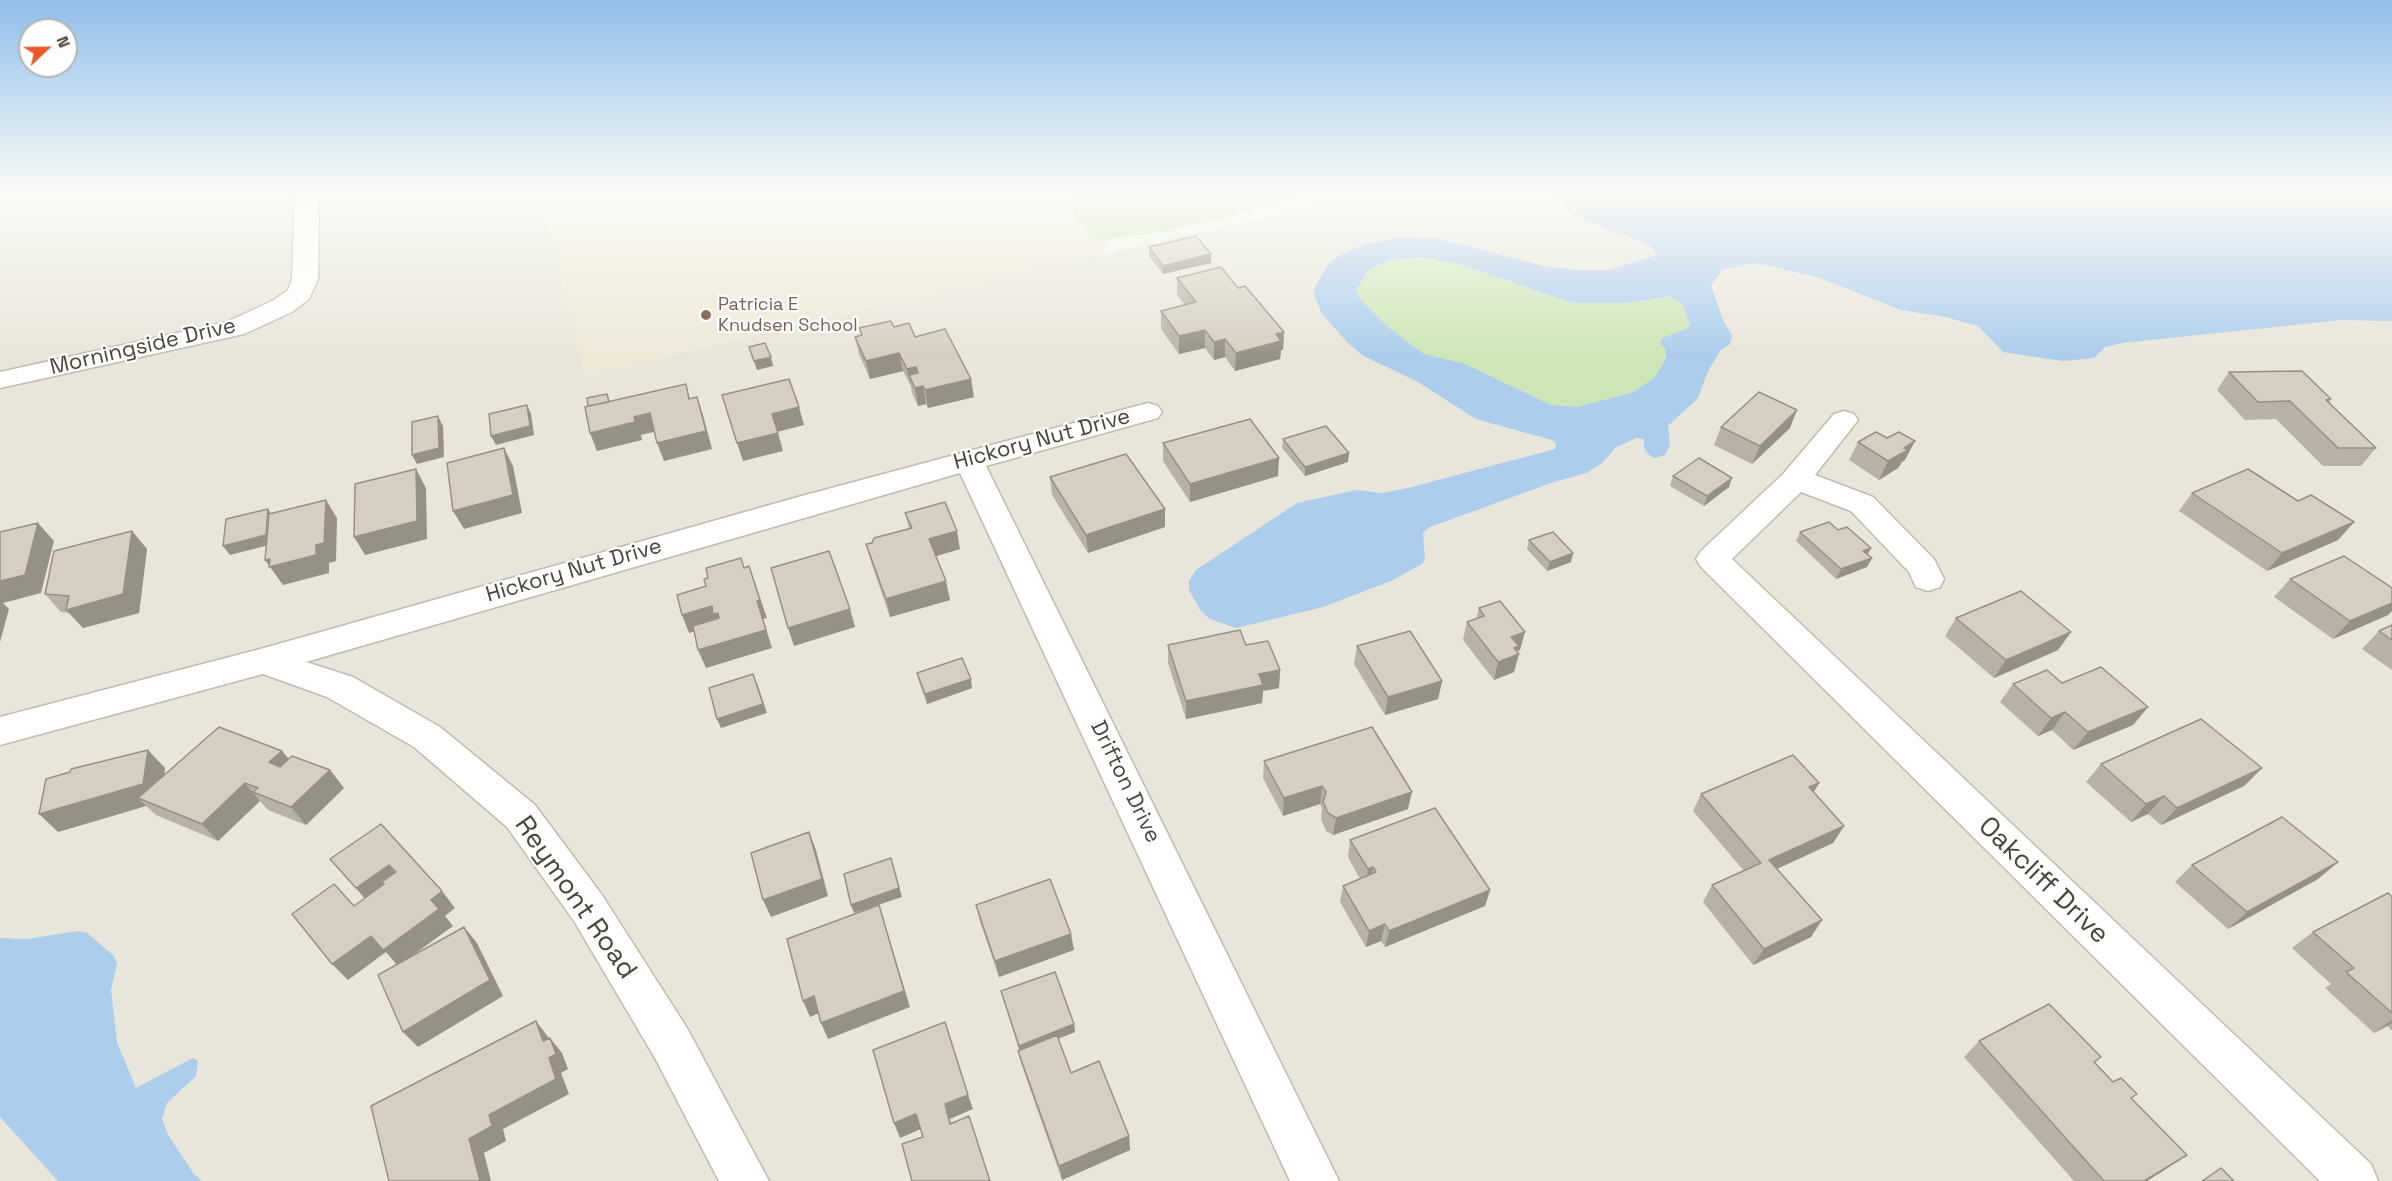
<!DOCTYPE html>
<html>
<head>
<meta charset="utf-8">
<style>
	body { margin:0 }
	#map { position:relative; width:2392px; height:1181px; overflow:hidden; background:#f5f3eb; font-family:"Space Grotesk",sans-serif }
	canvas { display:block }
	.north { position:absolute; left:18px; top:18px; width:60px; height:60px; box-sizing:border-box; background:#fff; border:2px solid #b6b4b0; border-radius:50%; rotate:68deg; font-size:16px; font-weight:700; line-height:24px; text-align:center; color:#494439 }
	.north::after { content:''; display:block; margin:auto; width:21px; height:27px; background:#ec582b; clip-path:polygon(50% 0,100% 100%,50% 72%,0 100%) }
</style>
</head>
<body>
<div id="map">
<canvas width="2392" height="1181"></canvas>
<div class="north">N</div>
</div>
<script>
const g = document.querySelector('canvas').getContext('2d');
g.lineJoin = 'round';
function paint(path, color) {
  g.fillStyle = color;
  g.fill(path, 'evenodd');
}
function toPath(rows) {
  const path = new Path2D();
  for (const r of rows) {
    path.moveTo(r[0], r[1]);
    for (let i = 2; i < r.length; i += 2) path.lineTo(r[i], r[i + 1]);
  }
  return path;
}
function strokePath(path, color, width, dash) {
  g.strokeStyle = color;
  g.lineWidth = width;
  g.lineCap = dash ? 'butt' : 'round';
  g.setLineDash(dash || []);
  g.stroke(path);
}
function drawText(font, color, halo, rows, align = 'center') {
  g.font = font + ' "Space Grotesk",sans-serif';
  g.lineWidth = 4.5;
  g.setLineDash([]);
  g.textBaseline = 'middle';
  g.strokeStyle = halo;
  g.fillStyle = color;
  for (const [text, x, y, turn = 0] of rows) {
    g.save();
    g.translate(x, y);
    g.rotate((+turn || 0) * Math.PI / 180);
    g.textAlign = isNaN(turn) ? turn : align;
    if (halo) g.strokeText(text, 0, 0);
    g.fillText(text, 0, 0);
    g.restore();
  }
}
paint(toPath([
	[0,191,540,191,585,375,1101,254,1388,191,2392,191,2392,1181,0,1181]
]), '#e8e5da');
paint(toPath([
	[540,191,1141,191,1101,254,584,375]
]), '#ede8d6');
paint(toPath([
	[1079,191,1317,191,1221,219,1157,233,1103,239,1090,234,1075,217,1073,200],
	[1424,258,1455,263,1573,303,1627,303,1669,296,1682,304,1690,324,1687,329,1669,335,1662,366,1655,377,1634,392,1577,407,1551,405,1465,364,1424,354,1388,327,1360,299,1356,291,1368,270,1394,259]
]), '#cde6b7');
paint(toPath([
	[1551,191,2392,191,2392,321,2342,320,2122,343,2105,347,2094,358,2063,361,2003,352,1978,326,1945,317,1901,310,1817,277,1756,263,1723,269,1711,285,1723,320,1732,336,1730,344,1721,350,1708,371,1698,398,1668,426,1670,445,1665,455,1655,458,1649,455,1644,448,1644,439,1636,438,1615,448,1602,463,1586,473,1551,483,1430,527,1423,533,1425,559,1422,564,1391,581,1323,607,1236,628,1210,619,1201,611,1189,590,1189,581,1196,570,1297,503,1356,490,1382,493,1408,488,1555,449,1556,443,1552,440,1476,419,1418,382,1364,356,1349,344,1322,314,1314,294,1315,287,1328,264,1339,256,1365,244,1398,238,1439,239,1544,266,1577,270,1609,270,1657,255,1653,248,1641,241,1582,219,1571,213],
	[1424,258,1455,263,1573,303,1627,303,1669,296,1682,304,1690,324,1686,329,1662,338,1660,343,1665,348,1666,356,1662,366,1655,377,1634,392,1577,407,1551,405,1465,364,1424,354,1388,327,1360,299,1356,291,1368,270,1394,259],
	[78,931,87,933,114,956,117,964,111,990,117,1042,136,1088,193,1058,198,1061,196,1076,167,1103,162,1119,168,1135,194,1174,202,1181,58,1181,0,1117,0,938,27,939]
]), '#adcdec');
const minor = toPath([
	[295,191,319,191,318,279,309,299,292,312,244,334,0,388,0,372,227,322,274,300,288,290,292,279,295,191],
	[1148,403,1158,406,1162,412,1158,418,986,466,1339,1181,1290,1181,960,473,306,662,353,677,440,727,535,805,602,895,687,1028,769,1181,719,1181,655,1058,574,921,507,827,414,747,327,697,263,674,0,745,0,717,264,648,798,497,1148,403],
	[1844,411,1854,414,1858,420,1815,475,1873,497,1934,559,1944,579,1940,587,1928,591,1916,587,1909,572,1851,511,1801,492,1732,559,2371,1164,2378,1181,2320,1181,1701,567,1696,559,1701,551,1783,474,1834,414,1844,411]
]);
strokePath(minor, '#c0bbae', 3);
paint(minor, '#fff');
paint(toPath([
	[1149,247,1211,263,1163,274,1149,256],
	[1177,278,1238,288,1284,332,1283,350,1281,350,1280,359,1235,371,1225,357,1214,360,1205,348,1179,354,1161,329,1161,311,1185,305,1177,295],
	[894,327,915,337,974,397,928,408,926,404,918,406,912,393,911,386,903,371,870,379,859,354,855,337,861,335,859,328],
	[2229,372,2331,399,2329,402,2376,448,2361,466,2323,466,2276,419,2245,420,2217,390],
	[1721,427,1790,428,1752,464,1714,445],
	[1283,439,1348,462,1305,476,1282,448],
	[1858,442,1905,460,1902,462,1898,468,1879,480,1849,460],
	[1163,443,1278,476,1190,502,1163,461],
	[1673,476,1729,487,1704,506,1670,486],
	[1050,477,1165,509,1165,527,1088,553,1052,495],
	[2192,493,2298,501,2354,522,2338,540,2267,571,2179,511],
	[905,513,960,549,936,556,950,600,890,617,871,562,866,544,909,528],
	[1838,530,1871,548,1867,555,1872,558,1867,567,1836,579,1796,541,1800,532],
	[132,531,147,549,139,613,83,628,70,613,61,612,45,594],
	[1529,540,1571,562,1547,571,1527,549],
	[2290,579,2392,588,2392,611,2388,615,2333,639,2274,597],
	[1479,608,1520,650,1517,651,1514,672,1494,680,1463,640,1467,622,1476,619],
	[1956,618,2071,632,2058,650,1994,678,1945,636],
	[2392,625,2392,670,2362,649,2379,631],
	[1168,645,1246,645,1280,670,1279,688,1263,691,1262,703,1186,719,1168,663],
	[1357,646,1442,681,1438,699,1385,715,1354,664],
	[917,673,972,688,927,704,919,682],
	[2062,683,2148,707,2133,725,2073,750,2052,730,2038,736,2000,702,2013,684],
	[282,751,289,759,330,770,344,788,306,825,268,810,260,801,218,841,156,815,146,806,58,832,165,768,164,775],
	[1264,761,1408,809,1333,835,1326,831,1321,819,1322,808,1320,804,1283,816,1263,778],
	[2101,764,2262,768,2244,786,2161,825,2148,814,2131,822,2086,782],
	[1819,783,1813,793,1844,826,1833,843,1777,869,1822,920,1811,937,1753,965,1703,902,1712,885,1744,871,1693,811,1701,794],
	[1350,840,1490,890,1485,906,1385,947,1381,941,1366,947,1340,902,1343,886,1360,879,1348,857],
	[2338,862,2318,879,2228,929,2175,882,2192,865],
	[2392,897,2392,1031,2388,1026,2374,1033,2325,988,2331,984,2292,948,2313,932],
	[976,905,1074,950,999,977,980,922],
	[1001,991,1074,1024,1075,1032,1058,1039,1071,1073,1129,1136,1130,1150,1062,1180,1022,1066,1018,1051,1019,1050],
	[1979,1041,2101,1057,2095,1063,2113,1082,2137,1094,2132,1098,2166,1169,2147,1181,2074,1181,1964,1057]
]), '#b8b2a6');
paint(toPath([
	[1211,254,1211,263,1163,274,1163,266],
	[1205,330,1205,348,1179,354,1179,336],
	[1284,332,1283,350,1281,350,1280,359,1235,371,1236,353,1276,334],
	[1225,339,1225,357,1214,360,1214,342],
	[899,353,903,371,870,379,866,361],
	[771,357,773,366,757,370,754,361],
	[916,367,919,385,909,375,911,387,907,369],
	[971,379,974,397,928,408,925,390],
	[923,386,926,404,918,406,915,388],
	[697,397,703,415,712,449,664,461,657,443],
	[527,405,531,414,534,435,496,445,491,436],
	[799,407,804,425,777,432,772,414],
	[1797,410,1790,428,1752,464,1760,446],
	[650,413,657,431,641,435,642,440,597,451,590,433,634,417],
	[438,416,443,426,444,457,417,464,412,455],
	[778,433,783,451,743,461,737,443],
	[1915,441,1905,460,1902,462,1898,468,1879,480,1888,461,1904,448],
	[504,448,513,466,522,513,464,529,453,511],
	[1349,453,1348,462,1305,476,1305,467],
	[1279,458,1278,476,1190,502,1190,484],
	[416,469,426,488,427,539,365,555,354,537],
	[1732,478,1729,487,1704,506,1707,496],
	[326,500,337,518,336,561,329,563,329,573,283,585,265,560,316,545],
	[268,509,274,518,273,544,230,555,223,546],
	[1165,509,1165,527,1088,553,1086,535],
	[2354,522,2338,540,2267,571,2282,553],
	[38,523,54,541,41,593,3,603,9,609,0,642,0,581],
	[132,531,147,549,139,613,83,628,66,610],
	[957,531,960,549,933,557,929,539],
	[1871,548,1866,557,1863,551],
	[1573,553,1571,562,1547,571,1550,562],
	[1872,558,1867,567,1836,579,1841,569],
	[749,566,767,618,763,619,772,648,706,668,698,650,757,601],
	[946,581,950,600,890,617,886,599],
	[2392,603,2392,611,2388,615,2333,639,2350,621],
	[712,606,718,613,725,631,717,625,689,633,682,615],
	[850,609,855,627,794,646,788,628],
	[1525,632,1520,650,1517,651,1516,655,1519,654,1514,672,1494,680,1498,662,1511,637],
	[2071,632,2058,650,1994,678,2006,660],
	[1280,670,1279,688,1263,691,1262,703,1186,719,1186,701,1259,674],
	[971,679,972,688,927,704,925,694],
	[1442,681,1438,699,1385,715,1388,697],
	[757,683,767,713,721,728,717,719],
	[2148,707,2133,725,2073,750,2088,732],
	[2065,712,2052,730,2038,736,2051,718],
	[148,750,165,768,161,802,138,798,146,806,58,832,39,814],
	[282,751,296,768,284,780,269,762],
	[2262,768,2244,786,2161,825,2177,808],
	[330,770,344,788,306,825,291,807],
	[245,783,260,801,218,841,202,824],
	[1819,783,1809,800,1809,787],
	[1322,786,1320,804,1283,816,1284,798],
	[1412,792,1408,809,1333,835,1336,818],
	[2164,796,2148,814,2131,822,2146,804],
	[1844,826,1833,843,1759,877,1769,860],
	[809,832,816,850,828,896,771,917,763,900],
	[891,858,902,897,854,913,851,905],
	[2338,862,2318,879,2228,929,2247,912],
	[389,865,403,882,382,882,390,891,370,905,356,888],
	[1373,867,1370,884,1365,886,1368,869],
	[1490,890,1485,906,1385,947,1389,931],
	[442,891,455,908,445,916,453,926,398,966,386,952,348,980,332,964,371,936,431,900],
	[879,905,910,1007,828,1039,821,1023],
	[1822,920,1811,937,1753,965,1764,949],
	[1385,924,1381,941,1366,947,1369,931],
	[464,927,477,943,503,996,418,1047,403,1032],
	[1071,934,1074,950,999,977,995,961],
	[814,996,822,1012,810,1017,803,1001],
	[2392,1020,2392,1023,2374,1033],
	[536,1021,548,1037,555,1054,550,1038,562,1053,568,1069,561,1073,569,1094,503,1129,506,1141,484,1153,491,1181,480,1181,469,1139,489,1115,543,1041],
	[1074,1024,1075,1032,1020,1053,1019,1046],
	[968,1095,973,1109,950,1119,955,1139,945,1104],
	[916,1114,921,1129,900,1138,894,1123],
	[1129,1136,1130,1150,1062,1180,1059,1166],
	[2187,1155,2166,1169,2147,1181,2144,1181]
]), '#969187');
const building = toPath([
	[1196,236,1211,254,1163,266,1149,247,1196,236],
	[1221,267,1238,288,1245,286,1284,332,1276,334,1281,341,1236,353,1225,339,1214,342,1205,330,1179,336,1161,311,1196,302,1177,278,1221,267],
	[891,321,894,327,909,323,915,337,945,329,971,379,925,390,923,386,915,388,909,375,918,373,916,367,907,369,899,353,866,361,855,337,862,335,859,328,891,321],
	[765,343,771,357,754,361,749,347,765,343],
	[2302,371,2331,399,2326,400,2376,448,2338,448,2290,401,2258,402,2229,372,2302,371],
	[789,379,799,407,772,414,778,433,737,443,722,395,789,379],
	[686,384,689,399,697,397,706,431,657,443,650,413,634,417,635,422,590,433,585,407,686,384],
	[1759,392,1797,410,1760,446,1721,427,1759,392],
	[607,394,609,402,588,406,587,398,607,394],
	[527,405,530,426,491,436,489,414,527,405],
	[438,416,439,448,412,455,412,422,438,416],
	[1250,419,1279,458,1190,484,1163,443,1250,419],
	[1326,426,1349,453,1305,467,1283,439,1326,426],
	[1876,432,1887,438,1899,432,1915,441,1904,448,1908,450,1888,461,1858,442,1876,432],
	[504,448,513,495,453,511,447,463,504,448],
	[1126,454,1165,509,1086,535,1050,477,1126,454],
	[1699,458,1732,478,1707,496,1673,476,1699,458],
	[416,469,417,521,354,537,355,484,416,469],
	[2248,469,2298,501,2311,495,2354,522,2282,553,2192,493,2248,469],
	[326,500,324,543,316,545,316,555,269,567,270,559,265,560,269,514,326,500],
	[945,502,957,531,929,539,946,581,886,599,866,544,872,543,874,538,912,528,905,513,945,502],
	[268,509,266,535,223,546,226,519,268,509],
	[1829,522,1838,530,1847,527,1871,548,1863,551,1872,558,1841,569,1800,532,1829,522],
	[38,523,25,575,0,581,0,532,38,523],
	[132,531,123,594,66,610,69,596,45,594,54,551,132,531],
	[1553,532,1573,553,1550,562,1529,540,1553,532],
	[829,551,850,609,788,628,771,568,829,551],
	[2344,556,2392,588,2392,603,2350,621,2290,579,2344,556],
	[741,558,744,568,749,566,760,600,757,601,766,630,698,650,693,626,719,618,718,613,713,614,712,606,682,615,677,595,706,586,704,579,708,578,706,568,741,558],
	[2021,591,2071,632,2006,660,1956,618,2021,591],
	[1500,601,1525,632,1511,637,1519,646,1514,648,1519,654,1498,662,1467,622,1484,616,1479,608,1500,601],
	[2392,625,2392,640,2379,631,2392,625],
	[1240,630,1246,645,1268,641,1280,670,1259,674,1263,685,1186,701,1168,645,1240,630],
	[1410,631,1442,681,1388,697,1357,646,1410,631],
	[962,658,971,679,925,694,917,673,962,658],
	[2101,667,2148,707,2088,732,2065,712,2051,718,2013,684,2047,670,2062,683,2101,667],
	[753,674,763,704,717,719,709,688,753,674],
	[2201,719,2262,768,2177,808,2164,796,2146,804,2101,764,2201,719],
	[219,727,282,751,269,762,280,767,292,756,330,770,291,807,253,792,258,788,245,783,202,824,138,798,219,727],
	[1372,727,1412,792,1336,818,1328,813,1323,802,1326,792,1322,786,1284,798,1264,761,1372,727],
	[148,750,143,784,39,814,46,779,70,772,71,769,148,750],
	[1793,755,1819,783,1809,787,1844,826,1769,860,1822,920,1764,949,1712,885,1761,863,1701,794,1793,755],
	[1435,808,1490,890,1389,931,1385,924,1369,931,1343,886,1376,872,1373,867,1368,869,1350,840,1435,808],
	[2282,817,2338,862,2247,912,2192,865,2282,817],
	[381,824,442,891,431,900,439,909,383,950,371,936,332,964,292,914,334,884,354,906,384,884,382,882,396,872,389,865,356,888,330,859,381,824],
	[809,832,822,879,763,900,751,853,809,832],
	[891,858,899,888,851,905,844,874,891,858],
	[1050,879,1071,934,995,961,976,905,1050,879],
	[2388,893,2392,897,2392,1013,2346,972,2354,968,2313,932,2388,893],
	[879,905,904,991,821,1023,814,996,803,1001,787,939,879,905],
	[464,927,490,980,403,1032,378,975,464,927],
	[1055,972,1074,1024,1019,1046,1001,991,1055,972],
	[2049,1004,2101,1057,2094,1062,2113,1082,2121,1078,2137,1094,2131,1098,2187,1155,2144,1181,2104,1181,1979,1041,2049,1004],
	[536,1021,543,1041,550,1038,556,1054,549,1058,556,1079,489,1115,492,1126,469,1139,480,1181,389,1181,371,1106,536,1021],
	[945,1022,968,1095,945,1104,950,1124,969,1116,990,1181,912,1181,902,1144,923,1137,916,1114,894,1123,873,1050,945,1022],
	[1057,1035,1071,1073,1099,1061,1129,1136,1059,1166,1018,1051,1057,1035],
	[2221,1168,2234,1181,2202,1181,2221,1168]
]);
paint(building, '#d6cfc1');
strokePath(building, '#969187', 1.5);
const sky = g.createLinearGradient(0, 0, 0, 357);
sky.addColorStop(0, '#90beea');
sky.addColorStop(0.54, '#fafaf6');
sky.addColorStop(1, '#fafaf600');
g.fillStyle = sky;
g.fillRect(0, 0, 2392, 357);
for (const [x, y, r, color] of [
	[706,315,6,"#8d6e63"]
]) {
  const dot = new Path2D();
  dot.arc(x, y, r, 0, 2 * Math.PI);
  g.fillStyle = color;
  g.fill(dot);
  strokePath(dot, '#fff', 2);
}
drawText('18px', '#785e54', '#fff', [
	["Patricia E",718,305],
	["Knudsen School",718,326]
], 'left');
drawText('22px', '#494439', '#fff', [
	["Morningside Drive",143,347,-13],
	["Hickory Nut Drive",1042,440,-15],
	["Hickory Nut Drive",574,571,-16],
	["Drifton Drive",1125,782,64]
]);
drawText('27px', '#494439', '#fff', [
	["Oakcliff Drive",2043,881,44],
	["Reymont Road",575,898,55]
]);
</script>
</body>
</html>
